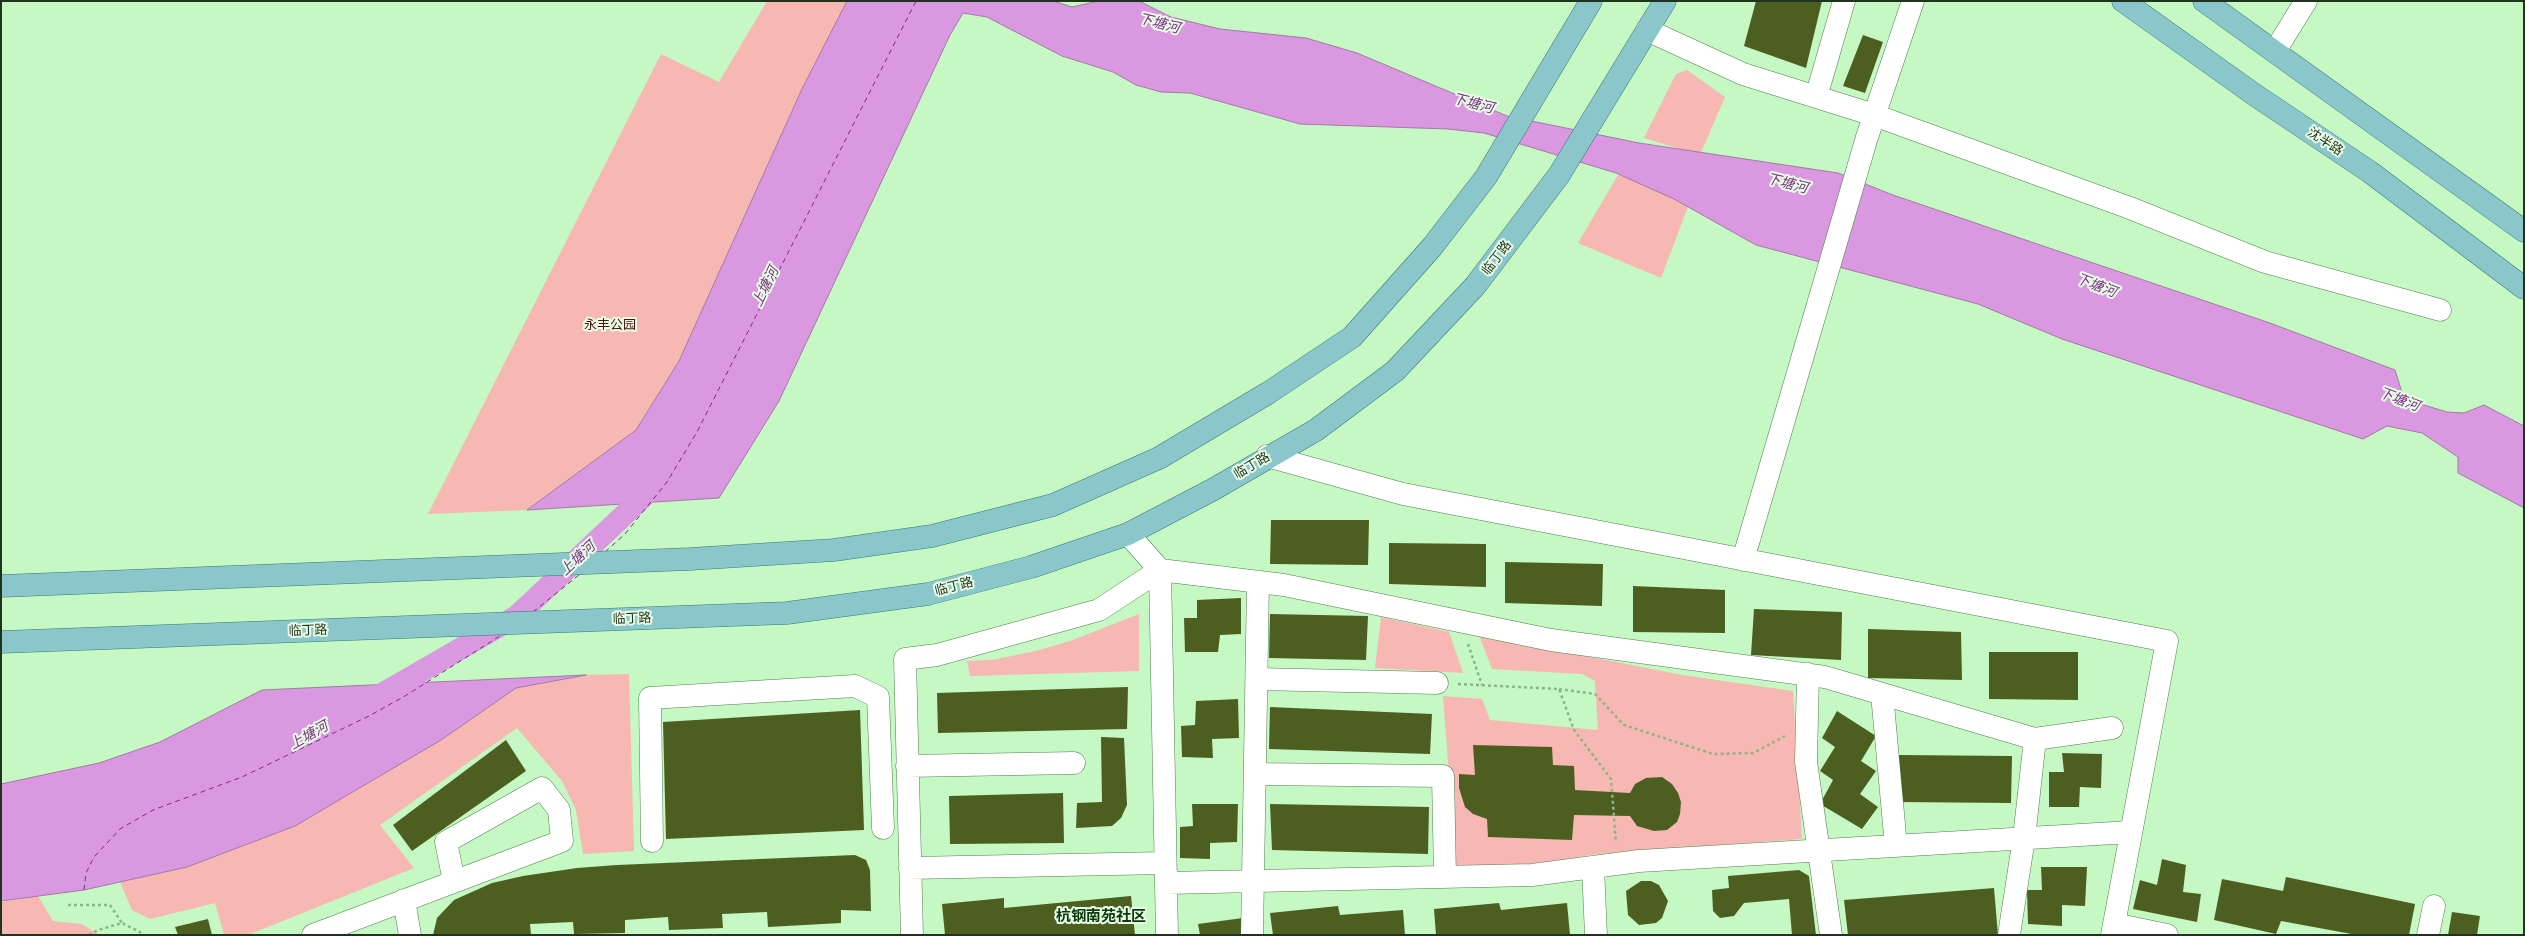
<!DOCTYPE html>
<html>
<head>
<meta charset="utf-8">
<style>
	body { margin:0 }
	#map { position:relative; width:2525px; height:936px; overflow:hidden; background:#c5f8c2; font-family:"Space Grotesk",sans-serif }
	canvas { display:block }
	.frame { position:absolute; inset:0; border:2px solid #1f331e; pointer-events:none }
</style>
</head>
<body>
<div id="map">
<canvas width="2525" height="936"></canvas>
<div class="frame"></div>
</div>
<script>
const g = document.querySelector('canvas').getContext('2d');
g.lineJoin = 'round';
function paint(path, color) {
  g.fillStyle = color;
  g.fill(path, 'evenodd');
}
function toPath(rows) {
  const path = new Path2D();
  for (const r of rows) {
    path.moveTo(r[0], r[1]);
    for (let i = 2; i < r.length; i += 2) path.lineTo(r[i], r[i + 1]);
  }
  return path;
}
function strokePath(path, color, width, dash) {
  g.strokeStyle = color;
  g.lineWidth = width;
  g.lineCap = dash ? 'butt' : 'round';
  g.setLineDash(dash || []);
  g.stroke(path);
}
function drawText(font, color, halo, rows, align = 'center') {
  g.font = font + ' "Space Grotesk","Noto Sans SC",sans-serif';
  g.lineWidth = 4;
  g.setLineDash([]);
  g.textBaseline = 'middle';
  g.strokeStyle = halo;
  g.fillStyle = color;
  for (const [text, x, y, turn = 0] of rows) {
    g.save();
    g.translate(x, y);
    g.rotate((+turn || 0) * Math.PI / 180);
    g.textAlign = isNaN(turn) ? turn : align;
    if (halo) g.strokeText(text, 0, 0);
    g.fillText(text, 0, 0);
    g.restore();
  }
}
paint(toPath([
	[767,1,847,1,802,89,679,361,636,430,527,510,428,514,661,54,719,82],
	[1687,70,1725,97,1700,155,1644,138,1676,74],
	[1618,175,1692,196,1661,278,1578,243],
	[1139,614,1139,671,970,676,967,661,992,660,1036,651,1070,641],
	[1381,617,1449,632,1463,673,1375,668],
	[1479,635,1682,675,1793,691,1802,839,1596,854,1534,865,1456,865,1443,696,1482,699,1490,720,1598,730,1595,681,1582,674,1492,669],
	[629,674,634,851,583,854,576,810,562,781,517,728,380,825,414,868,248,935,224,935,215,903,150,919,132,910,120,882,187,867,295,826,441,740,516,688,586,675],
	[38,896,53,921,82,924,99,935,1,935,1,902]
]), '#f7b7b3');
const water = toPath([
	[847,1,1053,1,1072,7,1099,1,1139,1,1171,17,1220,29,1306,38,1357,53,1507,116,1639,143,1838,173,1893,195,2270,323,2395,370,2404,399,2447,412,2464,413,2484,405,2524,426,2524,508,2458,473,2458,457,2422,433,2387,426,2363,439,2062,339,1978,304,1756,245,1674,199,1616,173,1484,133,1448,129,1300,124,1190,93,1161,92,1136,85,1113,72,1062,56,987,17,963,13,950,35,779,401,719,498,527,510,636,430,679,361,802,89,847,1],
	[586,675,516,688,441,740,295,826,187,867,84,890,1,901,1,784,99,763,160,742,262,690,586,675]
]);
paint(water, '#d998e0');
strokePath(water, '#a17aa6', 1);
strokePath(toPath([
	[375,698,517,616,659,482]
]), '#d998e0', 22);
strokePath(toPath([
	[605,552,625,534,667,482,697,432,916,1],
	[533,612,580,574],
	[84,890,86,873,94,857,120,829,153,810,242,777,369,716,405,696,503,634]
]), '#7a2e83', 1, [5, 4]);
paint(toPath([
	[1756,1,1822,1,1806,68,1744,46],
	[1863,35,1883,42,1865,93,1843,86],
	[1271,520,1369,520,1368,565,1270,564],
	[1389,543,1486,544,1486,587,1389,584],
	[1505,562,1603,564,1602,606,1505,603],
	[1633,586,1725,590,1725,633,1633,632],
	[1241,598,1241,634,1220,635,1218,652,1185,652,1184,618,1197,618,1197,600],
	[1754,609,1842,612,1841,660,1751,655],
	[1270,614,1368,616,1366,660,1269,658],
	[1868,629,1961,632,1962,680,1868,678],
	[1989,652,2078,652,2078,700,1989,699],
	[1128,687,1127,729,938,733,937,693],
	[1238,699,1239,738,1212,739,1213,758,1182,757,1181,726,1195,725,1196,701],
	[1270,707,1432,714,1430,754,1269,749],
	[860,710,864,830,666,839,663,722],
	[1837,711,1876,736,1861,761,1876,771,1860,794,1878,807,1862,829,1820,804,1833,780,1820,771,1835,747,1822,738],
	[1101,737,1124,738,1127,805,1121,818,1112,826,1076,828,1077,803,1102,802],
	[506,740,526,771,412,851,393,825],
	[1473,745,1552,747,1553,765,1574,766,1575,790,1630,793,1635,784,1646,778,1662,777,1672,784,1678,793,1681,802,1680,814,1677,822,1667,830,1654,831,1637,826,1630,816,1574,815,1572,840,1488,837,1487,819,1473,814,1465,807,1459,788,1459,774,1475,775],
	[2062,753,2102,754,2101,788,2080,787,2079,807,2049,807,2049,772,2064,772],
	[1899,755,2012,756,2011,803,1898,802],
	[1063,793,1064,843,950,844,949,796],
	[1192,804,1238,804,1237,842,1210,843,1210,859,1180,858,1180,827,1193,826],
	[1270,804,1429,807,1428,854,1272,850],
	[855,855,866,860,870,870,871,911,841,910,841,923,768,927,767,912,722,914,723,928,669,930,668,917,625,920,625,933,574,934,573,922,530,924,531,935,433,935,437,918,454,900,492,883,523,876,577,868,617,865],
	[2162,859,2186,865,2183,892,2201,894,2197,922,2133,909,2140,880,2157,885],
	[2041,867,2087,867,2085,906,2062,905,2062,926,2028,924,2027,890,2042,890],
	[1799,870,1809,876,1816,935,1792,935,1789,899,1744,903,1734,916,1720,918,1713,911,1712,890,1729,888,1728,876],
	[2286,877,2415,904,2409,935,2357,935,2281,921,2276,934,2214,920,2222,879,2283,891],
	[1641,881,1651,881,1659,885,1668,901,1662,918,1656,923,1639,925,1628,915,1626,891],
	[1994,888,1998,935,1848,935,1844,900],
	[1131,896,1135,935,945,935,942,904,1004,898,1004,908],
	[1499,903,1501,910,1567,903,1570,935,1436,935,1434,909],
	[1338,906,1340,915,1403,910,1405,935,1273,935,1270,913],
	[2452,912,2480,916,2477,935,2448,935],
	[1243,918,1245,935,1200,935,1198,924],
	[208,919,212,935,178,935,175,927]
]), '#4d5f20');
const minor = toPath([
	[1647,30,1743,74,1874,115,2130,208,2265,262,2440,310],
	[2275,51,2306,1],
	[1816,97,1844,1],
	[1267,456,1403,494,2167,641,2112,935],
	[1128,534,1160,570,1167,935],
	[1743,560,1867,137,1913,1],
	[1808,674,1806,762,1831,935],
	[1257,679,1437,683],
	[1882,694,1896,846],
	[2035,739,2112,728],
	[907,766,1074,763],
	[1255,774,1443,776,1445,877],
	[652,841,650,698,855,686,878,697,883,828],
	[1593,867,1596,935],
	[910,868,1165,863],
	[1166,883,1532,875,1639,861,2131,832],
	[404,900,410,935],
	[2114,924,2167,935],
	[313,935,562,841,559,810,542,788,446,842,454,881],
	[912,935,905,659,937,655,1099,610,1160,570,1284,585,1551,640,1825,677,2035,739,2024,838,2009,935],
	[1252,935,1258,582],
	[2428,935,2434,906]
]);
const major = toPath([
	[2123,1,2255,95,2370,172,2524,288],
	[2204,1,2524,231],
	[1,586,690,559,834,550,932,536,1053,505,1159,458,1268,393,1352,337,1432,247,1486,177,1591,1],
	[1,642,787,613,928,594,1031,567,1128,534,1214,489,1316,430,1395,371,1475,286,1559,175,1665,1]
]);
strokePath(minor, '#507e4e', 23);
strokePath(major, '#337a78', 23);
strokePath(toPath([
	[1468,644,1482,685],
	[1458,684,1559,689,1574,730,1611,779,1616,843],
	[1559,689,1595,694,1624,725,1713,754,1753,753,1785,736],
	[68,905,110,905,122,923],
	[89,935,98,930,122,923,140,932,140,935]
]), '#8db58a', 2.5, [3, 3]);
strokePath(minor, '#fff', 22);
strokePath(major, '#8bc6cb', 22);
drawText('13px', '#1f331e', '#e8fce6', [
	["沈半路",2325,142,33],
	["临丁路",1497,258,-53],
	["临丁路",1252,466,-31],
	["临丁路",954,587,-14],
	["临丁路",632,619,-2],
	["临丁路",308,631,-2]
]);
drawText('13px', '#4d1012', '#e8fce6', [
	["永丰公园",610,325]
]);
drawText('italic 14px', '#7a2e83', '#e8fce6', [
	["下塘河",1159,24,14],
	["下塘河",1473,104,14],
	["下塘河",1787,184,14],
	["下塘河",2096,286,21],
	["上塘河",766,287,-64],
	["下塘河",2399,400,21],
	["上塘河",578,559,-43],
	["上塘河",309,736,-30]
]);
drawText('bold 15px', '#09390a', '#e8fce6', [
	["杭钢南苑社区",1101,917]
]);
</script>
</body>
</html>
